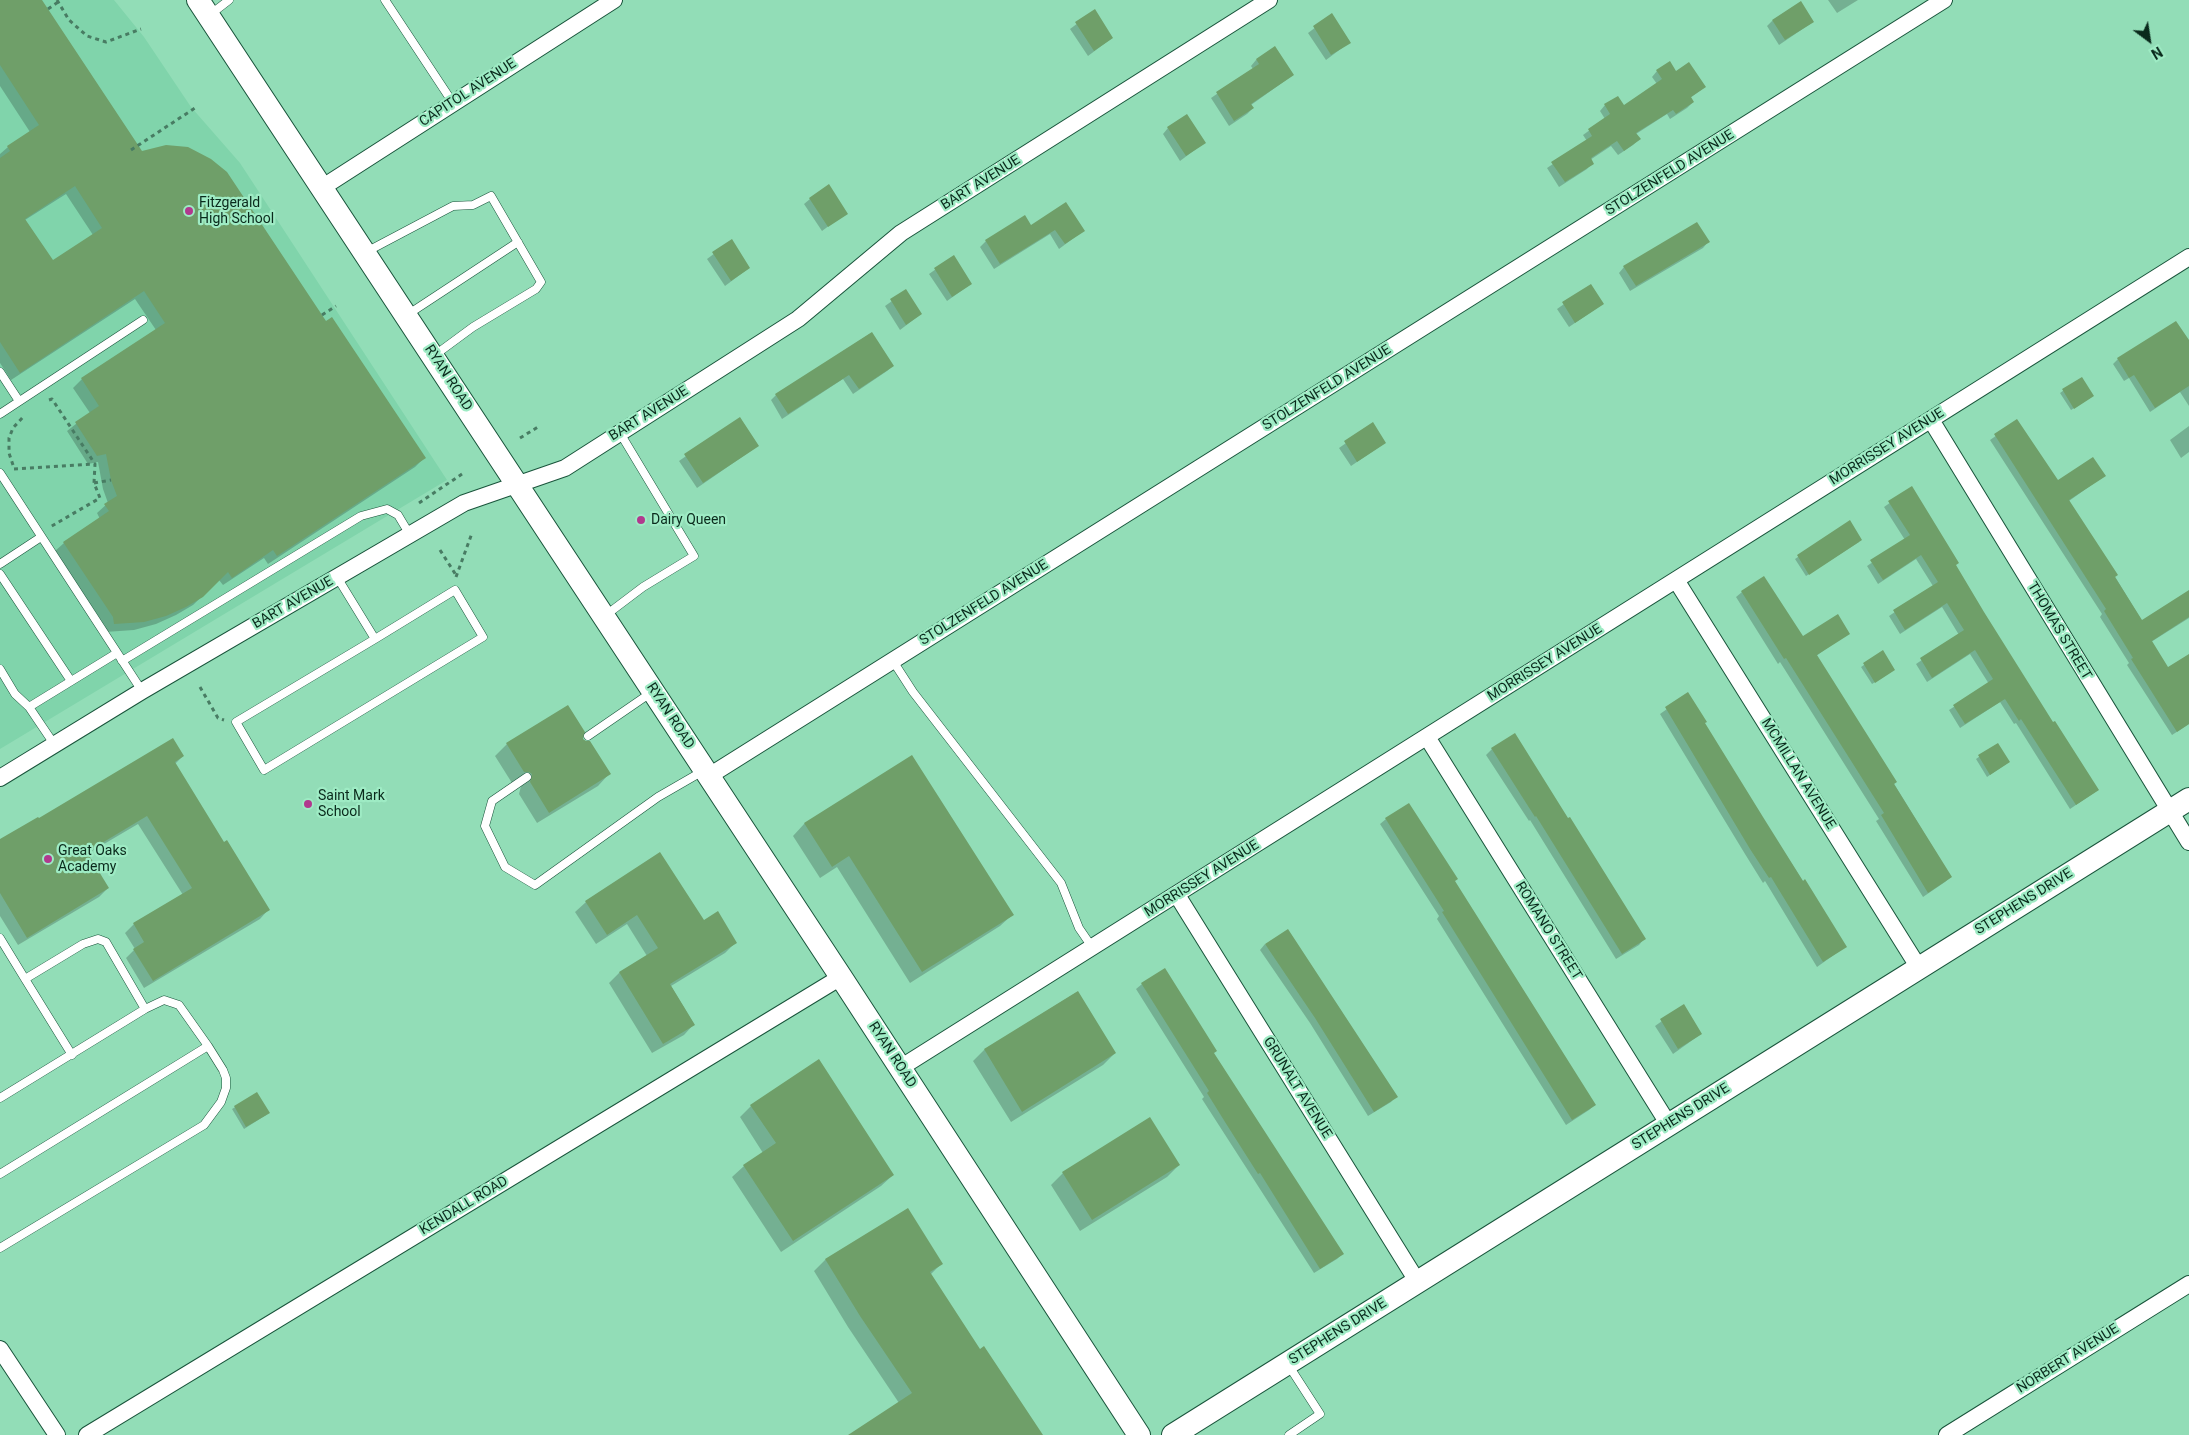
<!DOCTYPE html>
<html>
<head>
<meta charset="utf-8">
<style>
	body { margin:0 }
	#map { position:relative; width:2189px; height:1435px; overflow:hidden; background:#92ddb7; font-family:Roboto,sans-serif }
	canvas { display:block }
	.north { position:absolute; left:2124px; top:15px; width:50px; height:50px; -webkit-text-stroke:4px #9eebc4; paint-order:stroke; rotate:149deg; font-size:14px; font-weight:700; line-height:20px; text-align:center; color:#0a2a1c }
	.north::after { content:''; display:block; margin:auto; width:18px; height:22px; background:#0a2a1c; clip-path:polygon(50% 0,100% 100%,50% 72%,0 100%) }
</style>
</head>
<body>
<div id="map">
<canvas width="2189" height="1435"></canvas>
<div class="north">N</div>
</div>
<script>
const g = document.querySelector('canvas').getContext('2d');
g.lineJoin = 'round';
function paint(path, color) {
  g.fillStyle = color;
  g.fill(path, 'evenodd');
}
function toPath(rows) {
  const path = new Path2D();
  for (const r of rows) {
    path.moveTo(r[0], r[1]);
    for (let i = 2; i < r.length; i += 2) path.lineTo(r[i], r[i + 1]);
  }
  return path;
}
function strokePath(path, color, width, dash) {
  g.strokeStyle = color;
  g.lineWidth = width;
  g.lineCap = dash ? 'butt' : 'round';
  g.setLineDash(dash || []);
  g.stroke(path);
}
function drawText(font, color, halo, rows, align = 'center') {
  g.font = font + ' Roboto,sans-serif';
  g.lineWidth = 4.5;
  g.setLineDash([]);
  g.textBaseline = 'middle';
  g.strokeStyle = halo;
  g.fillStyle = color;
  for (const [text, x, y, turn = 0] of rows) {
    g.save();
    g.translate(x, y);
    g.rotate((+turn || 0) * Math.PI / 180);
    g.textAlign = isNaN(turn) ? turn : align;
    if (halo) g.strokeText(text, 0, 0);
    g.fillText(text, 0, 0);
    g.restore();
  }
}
paint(toPath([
	[0,0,114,0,144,37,191,107,240,163,447,480,0,749]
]), '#80d4ab');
paint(toPath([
	[0,0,40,0,141,153,326,323,424,458,415,467,268,564,264,558,223,585,219,580,193,605,176,615,156,624,134,630,105,632,105,626,55,551,64,543,100,519,97,513,108,503,103,489,98,462,88,464,67,431,90,413,73,388,82,379,156,330,135,299,11,380,0,363,0,154,8,147,30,132,0,86],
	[66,194,93,235,53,262,25,220],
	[1828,0,1858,0,1837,13],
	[1094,11,1112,38,1088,56,1070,29],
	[1332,15,1350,42,1326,60,1308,33],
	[1772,21,1813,22,1779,45,1767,26],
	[1275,48,1293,75,1251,105,1253,108,1247,114,1229,126,1211,98,1253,69,1251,66,1256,60],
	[1657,71,1676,73,1705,87,1690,98,1693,102,1687,108,1670,119,1667,114,1636,134,1639,139,1633,145,1618,155,1611,146,1590,160,1592,163,1587,169,1559,187,1547,168,1587,141,1583,135,1605,119,1600,111,1605,105,1623,107,1657,84,1652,77],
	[1168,128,1204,143,1180,161,1163,134],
	[810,199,846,213,822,231,804,204],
	[1030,226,1083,231,1059,249,1050,234,994,269,980,247,986,241],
	[731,241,749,268,725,286,707,259],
	[1708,242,1703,248,1630,291,1619,273,1624,267],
	[953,257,971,284,947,301,929,274],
	[1591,285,1603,304,1569,327,1557,309],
	[906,291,921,314,900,330,885,306],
	[871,333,893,366,887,371,853,394,843,379,782,419,771,400,776,395],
	[2189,342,2189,406,2180,392,2150,412,2129,378,2124,381,2113,364,2118,359],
	[2081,378,2090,398,2071,410,2060,393],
	[740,418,758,446,697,488,679,461],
	[2017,421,2057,481,2104,476,2069,501,2142,621,2189,603,2189,618,2151,642,2168,669,2189,655,2189,724,2172,735,2127,665,2129,663,2100,617,2102,614,1990,440],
	[1373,424,1385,443,1351,466,1339,448],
	[2189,426,2189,452,2181,458,2170,440],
	[1911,488,1954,565,2053,724,2098,790,2070,809,2016,723,2014,724,2000,702,1960,728,1949,710,1989,684,1970,654,1927,682,1916,664,1959,635,1942,607,1900,634,1889,616,1933,586,1916,559,1878,584,1867,566,1905,540,1884,507],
	[1850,522,1859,542,1806,576,1795,559],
	[1742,592,1802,638,1848,633,1816,656,1951,877,1945,882,1923,897,1876,821,1879,819,1780,662,1778,664,1736,597],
	[1883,652,1891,672,1872,684,1861,667],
	[1688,694,1704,724,1762,817,1845,947,1817,967,1765,881,1763,883,1745,854,1660,714],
	[582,739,609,774,598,786,537,823,519,794,521,786,517,783,512,783,495,756,507,744],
	[1997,744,2009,762,1987,777,1976,759],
	[1492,749,1568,820,1644,939,1639,945,1616,959,1530,820,1529,821,1486,755],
	[183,756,175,764,223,844,268,910,260,919,144,988,126,958,135,949,125,933,134,924,183,895,138,824,87,854,108,888,99,897,18,945,0,916,0,841,38,820],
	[912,756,1012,915,1000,926,910,983,837,867,820,878,793,836,804,824],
	[1386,819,1595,1105,1589,1110,1566,1125,1437,919,1439,916,1380,824],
	[659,854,703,922,735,943,725,953,671,986,694,1024,684,1035,652,1053,609,983,619,973,647,956,627,924,596,944,575,912,586,902],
	[1265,944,1396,1096,1391,1102,1368,1116,1310,1023,1260,950],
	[1142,984,1213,1053,1342,1254,1337,1259,1314,1273,1202,1099,1204,1097,1136,989],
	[1077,992,1115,1053,1103,1065,1011,1122,973,1061,984,1050],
	[1683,1006,1701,1034,1673,1054,1655,1026],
	[257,1094,266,1115,244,1129,232,1109],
	[751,1106,893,1175,881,1186,781,1252,732,1177,744,1166,763,1153,740,1117],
	[1179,1165,1167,1177,1080,1231,1051,1185,1063,1173],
	[908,1209,941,1264,930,1275,980,1351,1041,1435,850,1435,899,1403,848,1327,814,1271,825,1260]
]), '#0003');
paint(toPath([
	[0,0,42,0,142,151,166,145,188,147,211,159,227,172,326,321,332,317,426,458,277,556,273,550,232,578,228,572,203,597,186,607,166,616,144,622,114,624,113,617,63,542,109,511,104,504,117,496,111,480,106,454,97,456,75,422,99,406,81,378,165,323,144,291,20,373,0,342,0,158,10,151,7,146,39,125,0,65],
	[75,186,102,228,53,260,25,219],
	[1801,1,1814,22,1785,40,1772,20],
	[1095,9,1113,38,1094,51,1075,22],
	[1332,13,1351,43,1331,55,1313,26],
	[1275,46,1294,75,1251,104,1254,108,1234,121,1216,92,1259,64,1256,59],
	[1670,61,1676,71,1689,62,1706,87,1691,97,1694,102,1676,114,1673,110,1636,133,1641,139,1624,151,1617,141,1591,158,1594,164,1565,182,1551,162,1592,136,1588,129,1610,114,1604,104,1618,96,1624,105,1662,79,1656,70],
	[1187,114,1206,143,1186,156,1167,127],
	[829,184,848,214,828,227,809,198],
	[1066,202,1085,231,1065,244,1055,230,1000,264,985,240,1025,215,1031,225],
	[1697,222,1710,242,1636,286,1623,266],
	[732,239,750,268,731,281,712,252],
	[954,255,972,284,952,297,934,268],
	[1591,284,1604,304,1575,323,1562,302],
	[906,289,922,314,906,325,890,299],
	[2176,321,2189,340,2189,386,2155,408,2134,375,2129,378,2117,358],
	[872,332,894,366,859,389,849,375,788,414,775,394],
	[2082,377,2094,396,2074,409,2062,389],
	[740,417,759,446,703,483,684,454],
	[2017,419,2058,480,2093,457,2106,476,2069,500,2118,575,2115,577,2142,620,2189,590,2189,617,2152,641,2168,667,2189,654,2189,724,2177,732,2131,659,2133,658,2104,611,2106,609,1994,434],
	[1373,422,1386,443,1357,462,1344,441],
	[1912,486,1959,563,1956,565,1984,612,2053,722,2055,721,2099,790,2076,805,2021,719,2019,721,2005,699,1965,724,1953,705,1993,679,1975,650,1932,678,1920,658,1964,630,1947,603,1905,630,1893,610,1938,582,1921,555,1883,580,1870,560,1910,535,1888,501],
	[1850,520,1862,540,1809,575,1797,555],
	[1764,576,1803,636,1838,614,1850,634,1817,655,1897,782,1894,784,1952,877,1928,893,1881,815,1884,813,1786,658,1784,659,1741,591],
	[1883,650,1895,670,1875,683,1863,663],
	[1688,692,1707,722,1705,723,1763,817,1803,881,1805,879,1847,947,1823,962,1771,877,1769,878,1750,849,1665,707],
	[568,705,585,732,583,739,586,741,590,741,611,774,549,813,530,782,532,774,529,772,524,772,506,743],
	[1515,733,1568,818,1570,817,1646,939,1622,954,1536,816,1535,817,1491,748],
	[173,738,184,756,175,762,224,842,227,840,270,910,153,981,133,949,144,942,133,923,192,888,147,816,87,852,109,888,27,938,0,893,0,839,38,817,39,818],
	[1998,743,2010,762,1990,775,1978,755],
	[912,755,1014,915,922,972,849,856,832,867,804,823],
	[1409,803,1458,879,1455,881,1596,1105,1572,1120,1442,912,1444,911,1385,818],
	[660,852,704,920,718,911,737,943,670,984,695,1025,663,1044,619,972,658,948,637,915,607,935,585,901],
	[1288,929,1398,1097,1374,1112,1315,1018,1265,944],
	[1165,968,1217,1051,1214,1053,1344,1254,1320,1269,1260,1173,1258,1174,1225,1122,1207,1093,1209,1091,1141,983],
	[1078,991,1116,1053,1022,1112,984,1049],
	[1684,1004,1702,1034,1678,1049,1660,1019],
	[819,1059,894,1175,793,1241,743,1165,776,1143,750,1105],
	[257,1092,270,1113,246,1127,234,1106],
	[1150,1117,1180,1165,1092,1220,1062,1172],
	[908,1208,943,1264,930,1272,980,1349,984,1346,1043,1435,848,1435,912,1393,860,1316,825,1259]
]), '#6f9f69');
const lane = toPath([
	[385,0,453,103],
	[211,14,229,0],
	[366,252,453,206,473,205,491,196,541,282,536,289,473,327,435,355],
	[407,315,518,242],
	[0,372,19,401],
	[0,414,143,320],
	[0,473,142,691],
	[0,564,41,537],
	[0,574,71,681],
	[337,577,375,639,236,722,264,770,483,637,455,590,375,639],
	[606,615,643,587,694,556,620,433],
	[122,661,361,516,387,509,398,515,410,535],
	[893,661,913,692,1061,883,1079,928,1092,947],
	[0,669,15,694,29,707,54,744],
	[29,707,117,653],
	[588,736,652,692],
	[527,777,492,801,485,826,505,867,535,885,658,797,703,771],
	[0,938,25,979,83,944,98,939,106,942,145,1009,0,1098],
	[25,979,72,1055],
	[145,1009,164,1000,179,1005,208,1046],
	[0,1174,208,1046,223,1070,226,1078,226,1088,221,1102,204,1125,0,1248],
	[1289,1435,1320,1414,1289,1366]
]);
const street = toPath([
	[323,187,614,0],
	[1931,420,2189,842],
	[1676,580,1919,968],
	[1427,737,1669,1125],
	[709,776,1944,0],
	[0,778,142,691,464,503,565,468,798,319,901,233,1269,0],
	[1177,895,1417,1281],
	[900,1068,2189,257],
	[0,1349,57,1435],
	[87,1435,841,977],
	[1947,1435,2189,1284]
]);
const secondary = toPath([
	[198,0,841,977,1139,1435],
	[1173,1435,2189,799]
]);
strokePath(lane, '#19543b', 9);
strokePath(street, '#19543b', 18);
strokePath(secondary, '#19543b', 24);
strokePath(toPath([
	[57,0,69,20,87,36,106,42,141,29],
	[48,9,58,2],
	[131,150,195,108],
	[322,315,336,306],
	[49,400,52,399,95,464,94,483,100,498,50,527],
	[520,438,538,427],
	[13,465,9,453,9,438,13,428,23,417],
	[14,469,95,464],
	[94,483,111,480],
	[419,503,462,474],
	[440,550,456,575],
	[456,577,472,533],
	[200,687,218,718,224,720]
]), '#487c63', 3, [4, 4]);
strokePath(lane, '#fff', 8);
strokePath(street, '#fff', 16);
strokePath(secondary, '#fff', 22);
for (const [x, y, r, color] of [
	[189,211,5,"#b1398e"],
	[641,520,5,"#b1398e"],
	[308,804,5,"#b1398e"],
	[48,859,5,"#b1398e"]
]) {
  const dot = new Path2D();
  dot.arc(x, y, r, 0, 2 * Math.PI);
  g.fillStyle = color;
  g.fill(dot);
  strokePath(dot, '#9eebc4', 2);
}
drawText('14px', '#0a2a1c', '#9eebc4', [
	["CAPITOL AVENUE",468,93,-33],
	["STOLZENFELD AVENUE",1670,173,-32],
	["BART AVENUE",981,183,-32],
	["RYAN ROAD",448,378,57],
	["STOLZENFELD AVENUE",1327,388,-32],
	["BART AVENUE",649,414,-32],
	["MORRISSEY AVENUE",1887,447,-32],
	["BART AVENUE",293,603,-30],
	["STOLZENFELD AVENUE",984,603,-32],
	["THOMAS STREET",2059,631,59],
	["MORRISSEY AVENUE",1545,663,-32],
	["RYAN ROAD",670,716,57],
	["MCMILLAN AVENUE",1798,774,58],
	["MORRISSEY AVENUE",1202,879,-32],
	["STEPHENS DRIVE",2024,902,-32],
	["ROMANO STREET",1548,931,58],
	["RYAN ROAD",892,1055,57],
	["GRUNALT AVENUE",1297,1088,58],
	["STEPHENS DRIVE",1681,1117,-32],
	["KENDALL ROAD",464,1206,-31],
	["STEPHENS DRIVE",1338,1332,-32],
	["NORBERT AVENUE",2068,1359,-32]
]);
drawText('14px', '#0a2a1c', '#9eebc4', [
	["Fitzgerald",199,203],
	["High School",199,219],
	["Dairy Queen",651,520],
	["Saint Mark",318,796],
	["School",318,812],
	["Great Oaks",58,851],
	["Academy",58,867]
], 'left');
</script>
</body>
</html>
